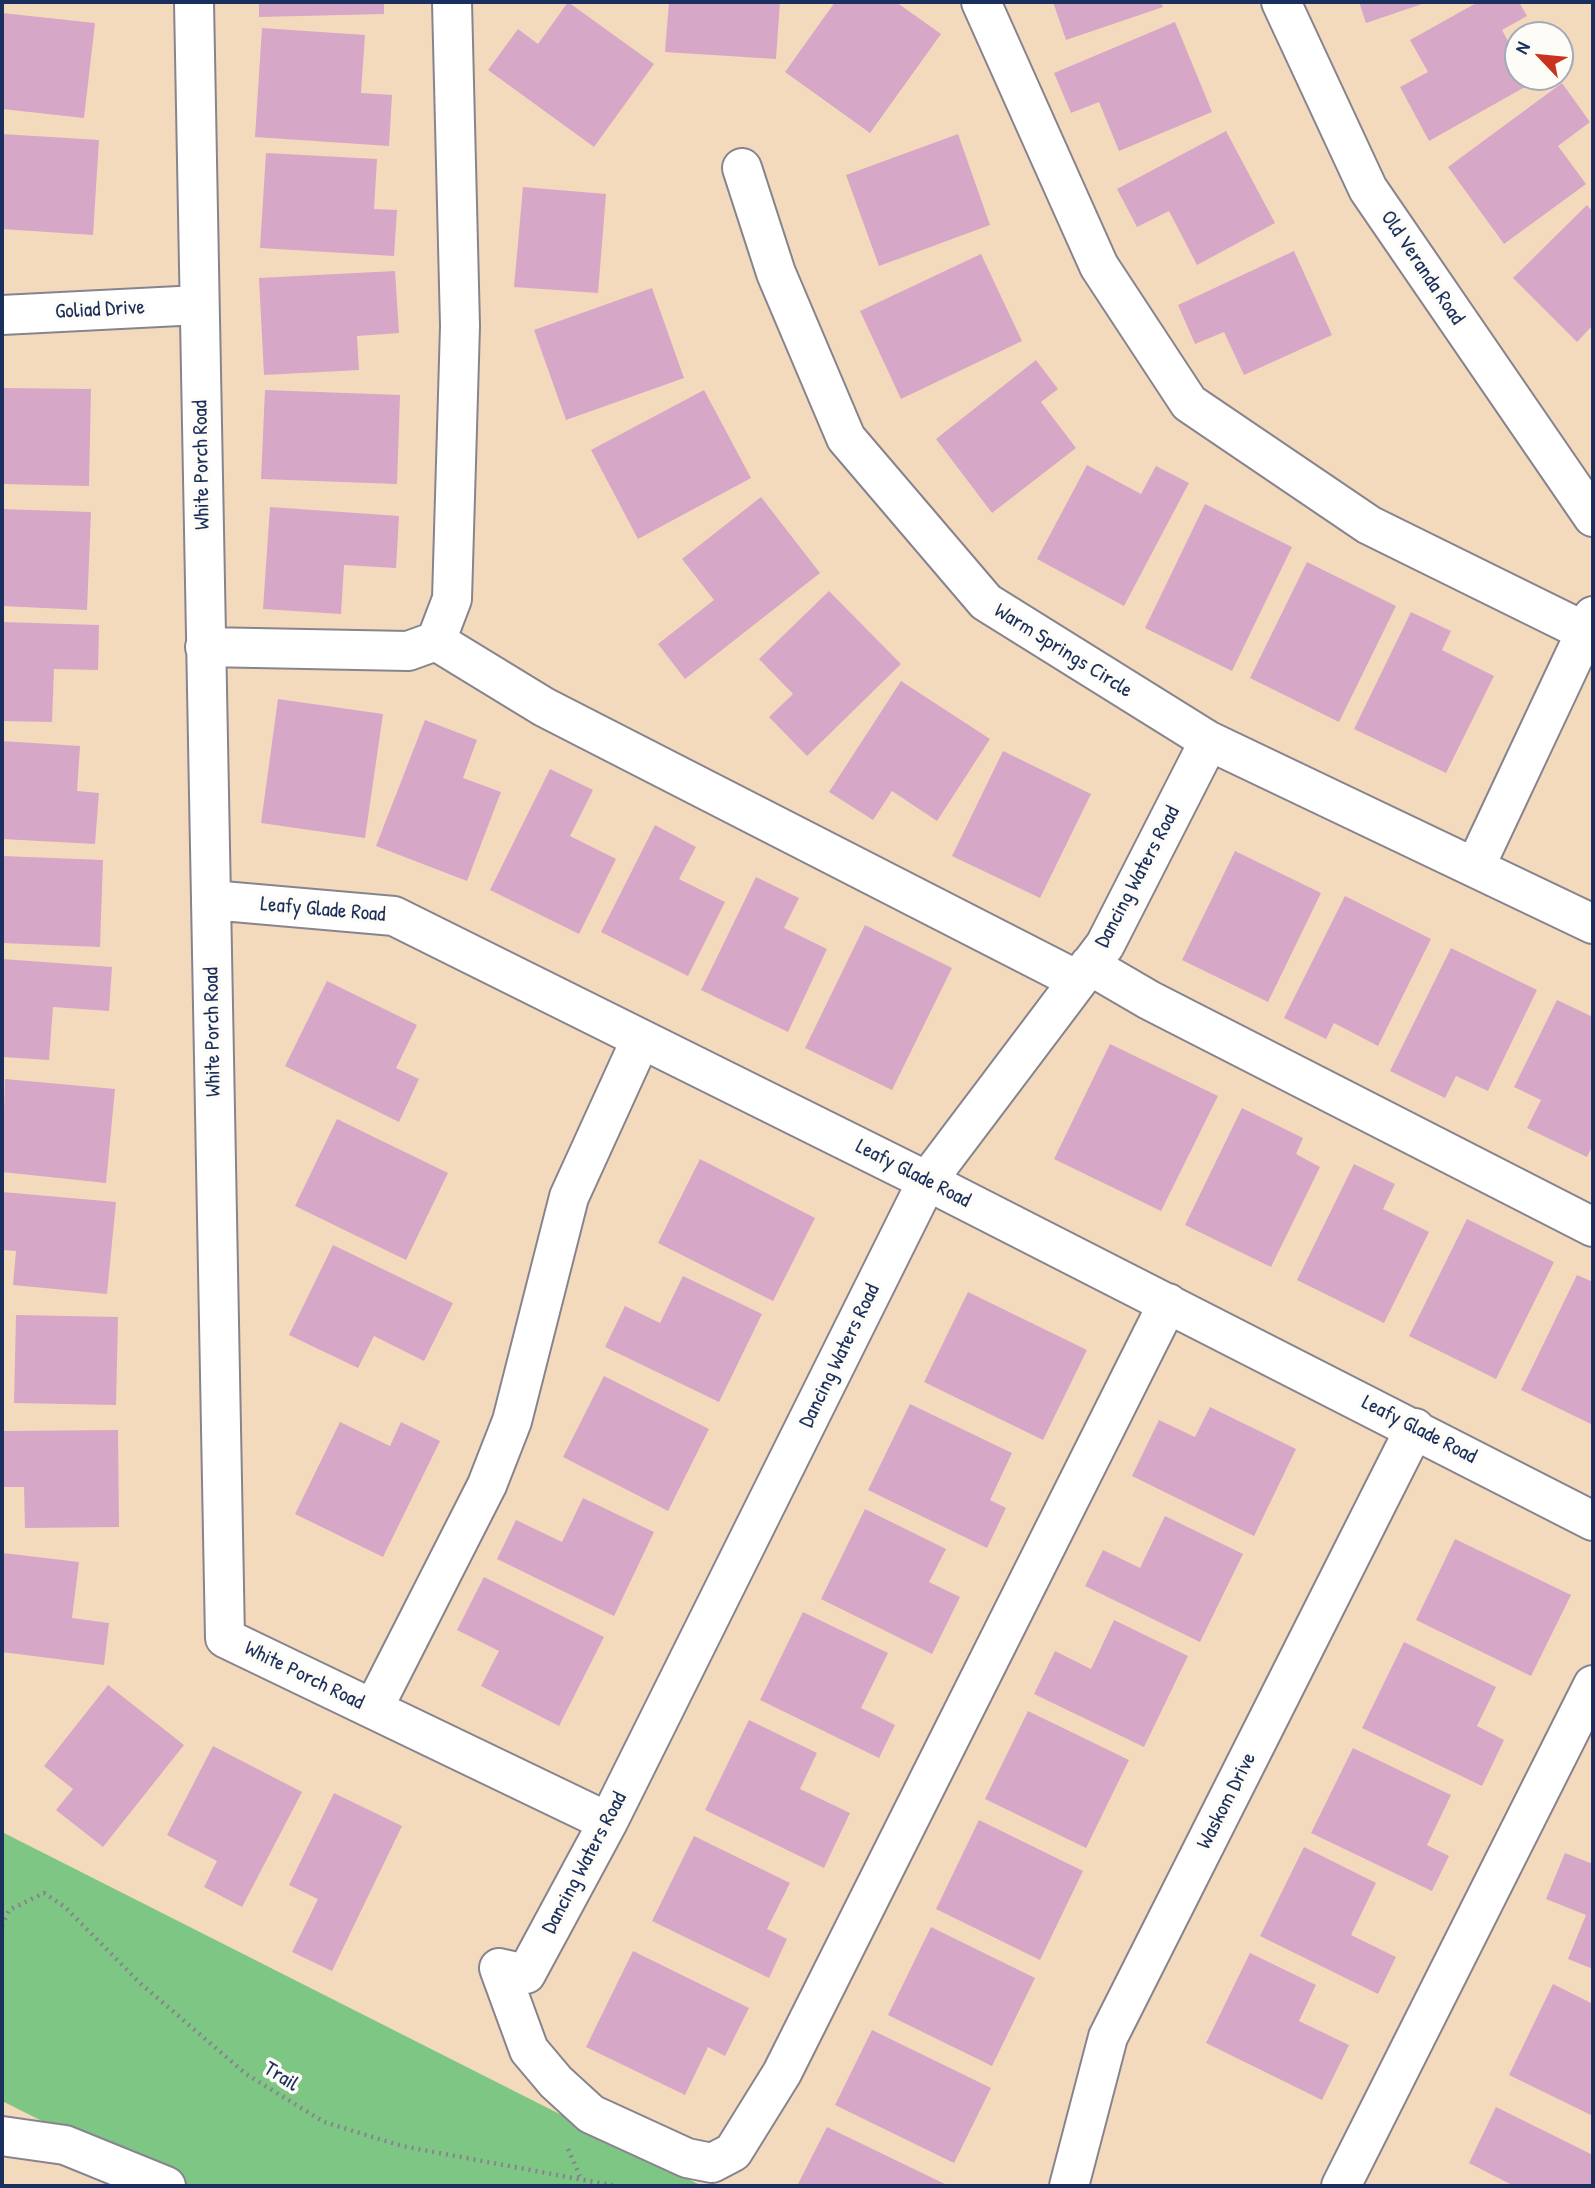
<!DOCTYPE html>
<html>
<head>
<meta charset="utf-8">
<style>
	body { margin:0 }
	#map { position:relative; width:1595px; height:2188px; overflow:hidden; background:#f4dabd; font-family:"Patrick Hand",sans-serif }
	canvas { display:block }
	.frame { position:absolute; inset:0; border:4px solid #1b2f5e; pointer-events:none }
	.north { position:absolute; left:1504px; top:21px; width:70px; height:70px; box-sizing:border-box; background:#fdfcf7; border:2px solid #a3aaba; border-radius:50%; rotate:296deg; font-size:19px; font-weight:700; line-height:28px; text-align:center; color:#1b2f5e }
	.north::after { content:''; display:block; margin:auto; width:24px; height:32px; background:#c8321e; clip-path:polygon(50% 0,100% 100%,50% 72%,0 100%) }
</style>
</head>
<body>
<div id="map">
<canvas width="1595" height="2188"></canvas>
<div class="frame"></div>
<div class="north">N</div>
</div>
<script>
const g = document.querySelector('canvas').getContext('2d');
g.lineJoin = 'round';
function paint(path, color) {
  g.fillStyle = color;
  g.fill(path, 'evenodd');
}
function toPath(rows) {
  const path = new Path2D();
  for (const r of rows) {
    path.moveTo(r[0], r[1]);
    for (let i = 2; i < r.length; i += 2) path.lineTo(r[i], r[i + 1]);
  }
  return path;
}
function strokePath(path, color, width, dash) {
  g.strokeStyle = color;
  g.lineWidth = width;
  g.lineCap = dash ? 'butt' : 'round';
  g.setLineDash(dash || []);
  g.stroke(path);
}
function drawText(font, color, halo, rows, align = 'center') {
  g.font = font + ' "Patrick Hand",sans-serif';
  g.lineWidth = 7;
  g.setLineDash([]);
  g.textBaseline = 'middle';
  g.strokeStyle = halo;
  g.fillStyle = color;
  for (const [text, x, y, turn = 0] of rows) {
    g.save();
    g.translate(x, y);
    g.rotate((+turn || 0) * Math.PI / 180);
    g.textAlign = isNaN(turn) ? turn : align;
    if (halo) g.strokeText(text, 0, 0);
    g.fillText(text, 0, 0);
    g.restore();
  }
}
paint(toPath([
	[2,1832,702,2186,172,2186,2,2101]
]), '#7ec683');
paint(toPath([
	[259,2,384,2,384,14,259,17],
	[568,2,654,64,594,147,488,70,518,29,538,44],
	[669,2,780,2,776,59,665,52],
	[835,2,896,2,941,34,870,133,785,72],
	[1053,2,1161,2,1163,7,1066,40],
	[1359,2,1428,2,1366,23],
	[1478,2,1519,2,1527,16,1502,30,1518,59,1518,77,1528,77,1532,83,1429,141,1400,87,1428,72,1410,40],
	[2,13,95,23,84,118,2,109],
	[1175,22,1212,112,1119,151,1099,102,1071,113,1054,73],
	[262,28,365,35,361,93,392,95,389,146,255,137],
	[1562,83,1590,122,1558,146,1586,184,1504,244,1448,167],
	[1226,131,1275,223,1197,265,1169,211,1137,227,1117,189],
	[2,134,99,140,93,235,2,229],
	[958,134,990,225,879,266,846,175],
	[266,153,377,159,374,209,397,210,394,256,260,248],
	[523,187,606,194,598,293,514,287],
	[1587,205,1593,212,1593,325,1577,342,1513,278],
	[1294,251,1332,335,1244,375,1224,332,1195,344,1178,305],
	[981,254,1022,341,901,399,860,311],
	[395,271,399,333,357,336,359,370,264,375,259,278],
	[652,288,684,378,566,420,534,330],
	[1036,360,1058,389,1041,402,1076,448,992,513,936,439],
	[2,388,91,389,89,486,2,484],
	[265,390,400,395,397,484,261,479],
	[704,390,751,478,638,539,591,450],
	[1087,465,1141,494,1156,466,1189,483,1124,606,1037,559],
	[761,497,820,573,685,679,658,644,714,600,682,559],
	[1205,504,1292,547,1232,671,1145,628],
	[270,507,399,516,396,568,344,565,341,614,263,609],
	[2,509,91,512,87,610,2,606],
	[1307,562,1396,606,1339,722,1250,678],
	[829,591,901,664,807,756,769,717,793,694,759,659],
	[1411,612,1451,631,1442,650,1494,676,1446,773,1354,729],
	[2,622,99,625,98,670,54,669,52,722,2,721],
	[901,681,990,739,937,821,892,791,873,820,829,792],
	[278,699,383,714,365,838,261,823],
	[425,720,477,740,463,778,501,792,467,881,376,846],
	[2,741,80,746,77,791,99,793,95,844,2,839],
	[1003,751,1091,794,1040,898,952,856],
	[550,769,593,790,570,836,616,859,579,934,490,890],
	[655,825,696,847,679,879,725,902,688,976,601,932],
	[1235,851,1321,893,1268,1002,1182,960],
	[2,856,103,860,100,947,2,943],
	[756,877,799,898,784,928,827,949,788,1032,701,990],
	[1345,896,1431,939,1378,1046,1334,1023,1326,1039,1284,1018],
	[865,925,952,968,892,1090,805,1048],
	[1451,948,1537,990,1488,1091,1456,1076,1445,1098,1390,1071],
	[2,959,112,967,109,1011,53,1007,49,1060,2,1057],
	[327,981,417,1025,396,1068,419,1079,399,1122,285,1066],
	[1557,1000,1593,1017,1593,1145,1587,1157,1527,1128,1541,1100,1514,1087],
	[1110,1044,1218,1096,1161,1211,1054,1159],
	[5,1079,115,1089,106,1183,2,1172],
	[1242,1108,1303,1138,1296,1154,1320,1167,1271,1267,1185,1225],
	[337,1119,448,1173,406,1260,295,1206],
	[700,1159,815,1218,773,1301,658,1243],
	[1354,1164,1395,1184,1383,1209,1429,1232,1384,1323,1297,1280],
	[2,1192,116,1202,107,1294,13,1285,16,1251,2,1250],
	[1467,1219,1554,1262,1496,1379,1409,1336],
	[333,1245,453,1303,424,1361,374,1336,358,1368,289,1335],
	[1577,1275,1593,1282,1593,1425,1521,1390],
	[683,1276,762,1314,719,1402,605,1347,625,1306,660,1323],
	[968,1292,1087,1350,1043,1440,924,1382],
	[16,1315,118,1317,116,1405,14,1403],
	[604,1376,709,1429,668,1511,563,1457],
	[910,1404,1012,1453,990,1500,1006,1508,987,1548,868,1490],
	[1210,1407,1296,1449,1254,1536,1132,1476,1159,1420,1195,1437],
	[340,1422,390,1446,401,1422,440,1441,383,1557,295,1514],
	[118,1430,119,1527,25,1528,24,1487,2,1487,2,1431],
	[583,1498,654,1532,614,1616,497,1559,516,1520,562,1542],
	[865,1509,946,1549,929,1582,960,1597,932,1654,821,1599],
	[1165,1516,1243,1554,1200,1642,1085,1586,1103,1550,1140,1568],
	[1455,1539,1571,1595,1531,1676,1416,1620],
	[3,1553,79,1562,72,1618,109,1623,104,1665,2,1652],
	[484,1577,604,1637,559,1726,481,1686,499,1651,457,1630],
	[803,1612,888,1653,861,1708,895,1725,879,1758,760,1700],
	[1114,1620,1188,1656,1144,1747,1034,1694,1055,1651,1091,1669],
	[1404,1642,1496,1687,1477,1726,1504,1740,1482,1786,1362,1728],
	[108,1685,184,1745,103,1847,56,1810,73,1789,44,1766],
	[1028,1711,1129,1760,1086,1848,985,1799],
	[749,1720,817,1753,800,1789,850,1813,824,1868,705,1810],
	[213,1746,302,1792,242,1907,204,1887,217,1861,167,1835],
	[1353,1748,1451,1795,1427,1845,1449,1856,1432,1891,1311,1833],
	[334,1793,402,1826,332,1971,292,1952,318,1899,289,1885],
	[979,1820,1083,1871,1040,1960,936,1909],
	[694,1836,790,1883,767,1929,787,1939,769,1978,652,1921],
	[1304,1847,1376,1883,1351,1935,1396,1957,1378,1994,1260,1936],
	[1565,1853,1593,1864,1593,1969,1568,1959,1586,1915,1546,1899],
	[931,1927,1035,1978,992,2066,888,2015],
	[633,1951,749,2008,725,2056,708,2047,685,2095,586,2047],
	[1250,1953,1316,1985,1299,2021,1349,2045,1322,2100,1206,2043],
	[1553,1984,1593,2004,1593,2116,1509,2075],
	[872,2030,991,2088,954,2163,835,2105],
	[1496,2107,1593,2155,1593,2186,1509,2186,1510,2184,1469,2163],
	[827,2127,949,2186,797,2186]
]), '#d7a7c7');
const minor = toPath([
	[194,2,225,1638,608,1822],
	[981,2,1099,266,1189,403,1369,525,1586,632],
	[1281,2,1368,189,1593,517],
	[742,168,776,273,846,438,986,602,1209,741,1593,924],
	[2,315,199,305],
	[436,641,544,707,1077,980],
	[205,647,408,651,436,641,452,599,460,326,452,2],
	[1476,865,1593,616],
	[211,900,394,916,927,1181,1593,1521],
	[1089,965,1149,1000,1593,1227],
	[373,1709,487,1485,512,1421,569,1197,641,1039],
	[499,1968,526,1974,608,1822,927,1181,1105,945,1209,741],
	[499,1968,529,2050,556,2082,591,2114,687,2158,712,2163,733,2152,782,2073,1168,1303],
	[2,2136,65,2145,166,2186],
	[1069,2186,1108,2037,1415,1428],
	[1341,2186,1593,1685]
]);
strokePath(minor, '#88848e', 42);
strokePath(toPath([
	[2,1926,9,1910,44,1893,65,1907,140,1983,246,2074,324,2122,402,2146,616,2186],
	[568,2149,580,2176]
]), '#88848e', 4.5, [2, 5]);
strokePath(minor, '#fff', 38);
drawText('21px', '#1b2f5e', '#fdfcf7', [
	["Old Veranda Road",1422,268,56],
	["Goliad Drive",100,310,-3],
	["White Porch Road",202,465,-91],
	["Warm Springs Circle",1063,651,32],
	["Dancing Waters Road",1138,877,-62],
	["Leafy Glade Road",323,910,5],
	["White Porch Road",213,1032,-91],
	["Leafy Glade Road",913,1174,27],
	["Dancing Waters Road",840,1356,-64],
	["Leafy Glade Road",1419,1430,27],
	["White Porch Road",304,1676,26],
	["Waskom Drive",1227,1801,-63],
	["Dancing Waters Road",585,1863,-62],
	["Trail",281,2077,32]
]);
</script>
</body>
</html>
